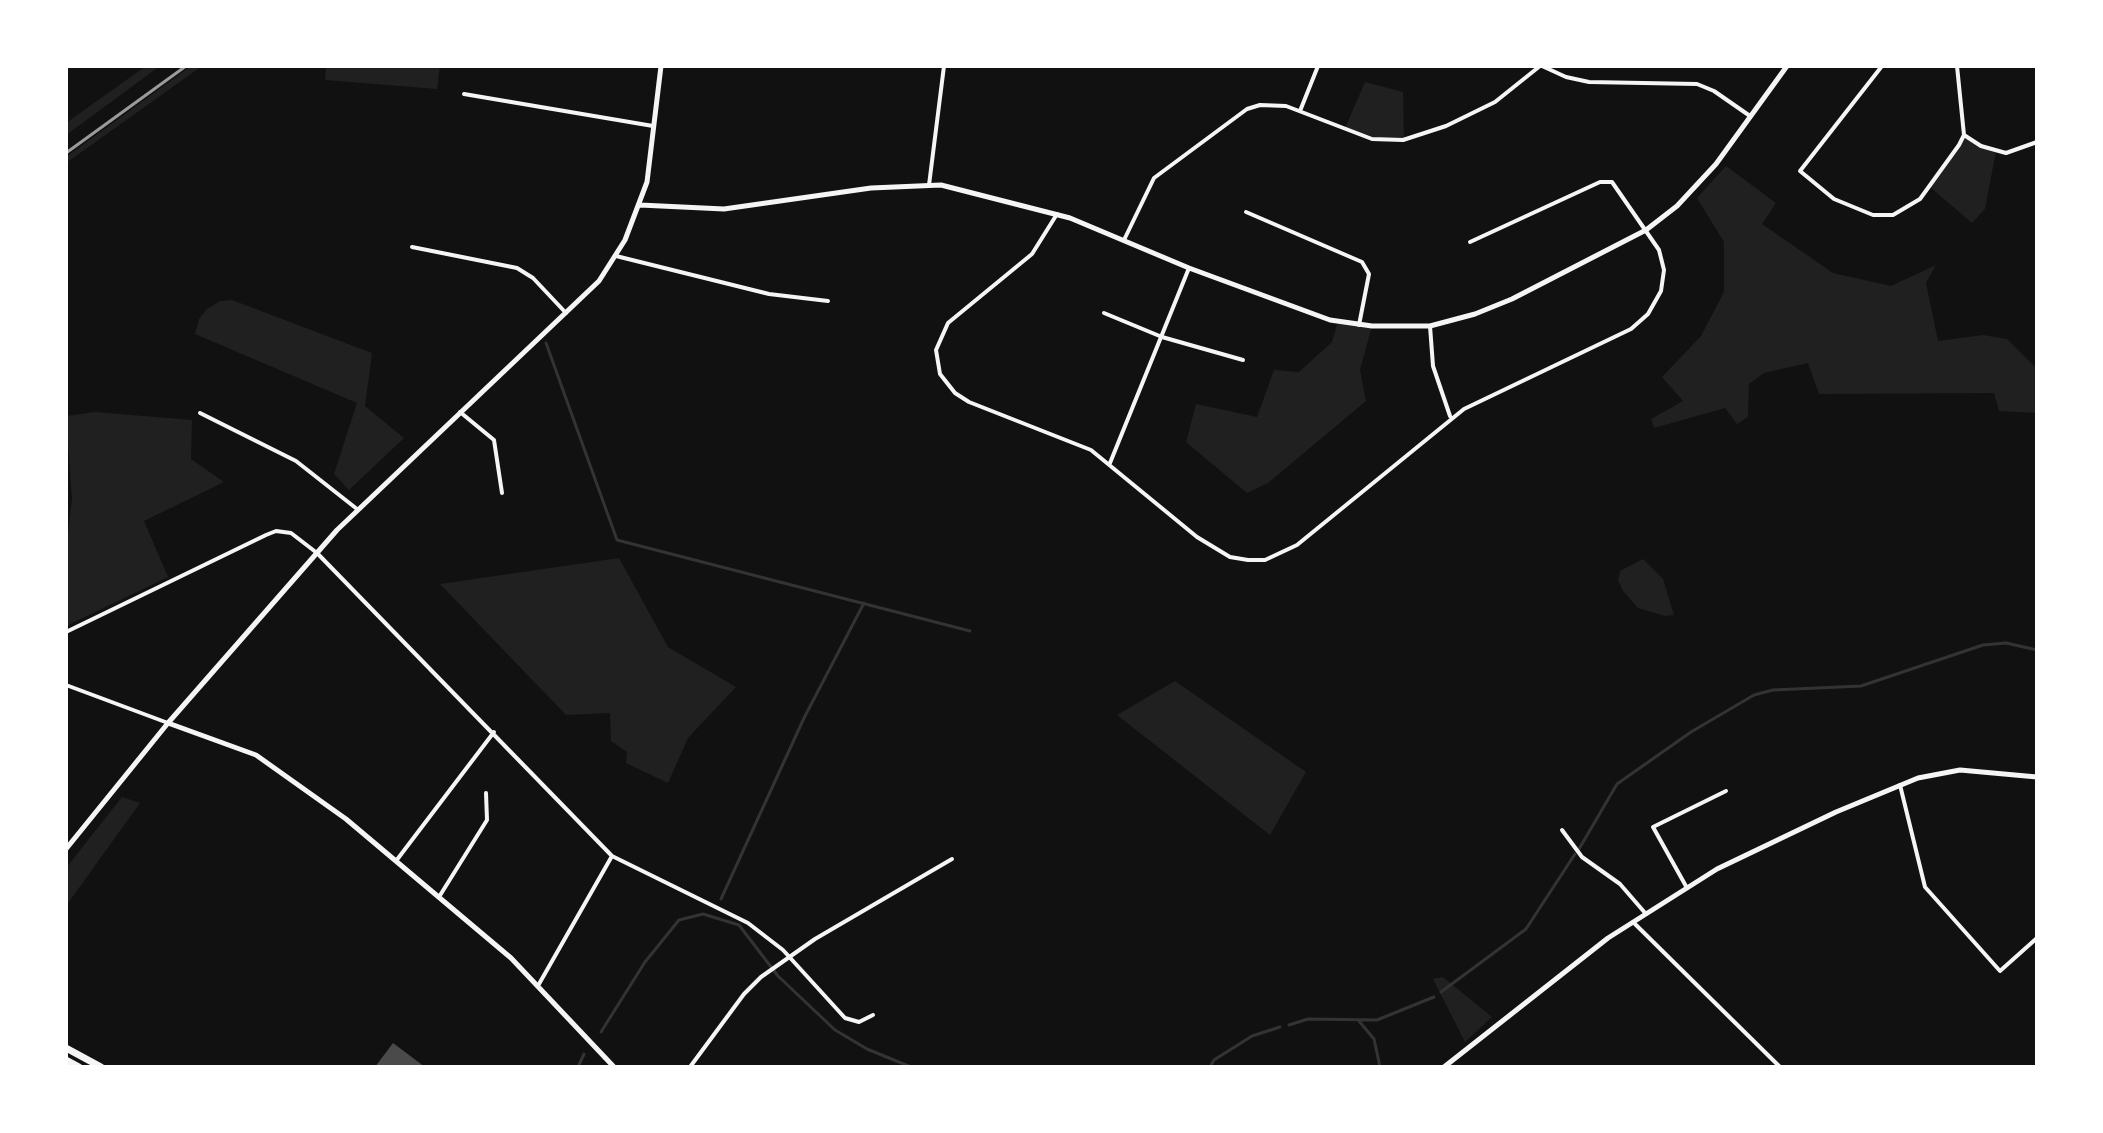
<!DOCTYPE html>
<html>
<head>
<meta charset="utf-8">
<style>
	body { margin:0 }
	#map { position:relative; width:2103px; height:1133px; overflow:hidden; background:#111; font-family:"Roboto Condensed",sans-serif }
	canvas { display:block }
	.frame { position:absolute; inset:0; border:68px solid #fff; pointer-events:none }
</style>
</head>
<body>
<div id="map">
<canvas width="2103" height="1133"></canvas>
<div class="frame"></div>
</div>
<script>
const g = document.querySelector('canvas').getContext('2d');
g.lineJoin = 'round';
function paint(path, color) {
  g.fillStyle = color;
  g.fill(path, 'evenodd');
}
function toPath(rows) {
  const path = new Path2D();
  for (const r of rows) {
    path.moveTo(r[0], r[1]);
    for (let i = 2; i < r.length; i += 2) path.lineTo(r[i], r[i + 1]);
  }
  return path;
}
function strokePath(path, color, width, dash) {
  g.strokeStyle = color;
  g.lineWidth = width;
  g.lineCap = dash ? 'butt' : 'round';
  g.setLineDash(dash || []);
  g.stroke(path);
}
paint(toPath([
	[146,66,160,66,66,135,66,123],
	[191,66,202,66,66,163,66,157],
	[326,66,440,66,437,89,325,80],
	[1365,82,1403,92,1404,140,1384,141,1345,128],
	[1964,135,1996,151,1985,209,1972,223,1930,187],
	[1726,166,1776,203,1762,224,1833,273,1891,286,1936,265,1926,283,1938,341,1983,335,2007,339,2037,369,2037,413,1999,411,1994,393,1819,394,1808,363,1764,373,1749,384,1748,417,1737,424,1725,408,1654,428,1651,419,1683,401,1662,377,1701,336,1724,292,1724,242,1697,198],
	[232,300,372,353,365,406,404,438,349,490,334,474,357,403,195,334,199,319,207,309,220,301],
	[1338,321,1372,326,1360,370,1366,401,1268,483,1247,493,1186,442,1196,404,1257,417,1274,370,1299,372,1332,342],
	[95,412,192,420,191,459,224,482,144,521,168,577,66,626,66,552,72,498,66,416],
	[619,558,668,647,736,687,688,738,668,783,626,763,627,752,611,741,610,713,566,715,440,584],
	[1643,559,1663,579,1674,615,1665,616,1638,608,1623,591,1618,580,1620,571],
	[1175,681,1306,772,1270,835,1117,715],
	[122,797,140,803,66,906,66,868],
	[1443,977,1492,1017,1465,1042,1433,979]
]), '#202020');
strokePath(toPath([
	[546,343,617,540,970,631],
	[1579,849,1617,784,1691,732,1754,695,1773,690,1861,686,1983,645,2006,643,2037,650],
	[721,899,804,718,864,603],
	[1441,992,1526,929,1575,854],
	[1359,1021,1374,1039,1380,1067],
	[1289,1025,1308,1019,1377,1020,1434,997],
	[601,1032,645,962,679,920,703,914,739,925,778,976,835,1030,867,1049,911,1067],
	[578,1067,584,1054],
	[1210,1067,1214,1060,1252,1036,1280,1027]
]), '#333', 3);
paint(toPath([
	[393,1043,425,1067,375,1067]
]), '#4a4a4a');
strokePath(toPath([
	[1542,66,1566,77,1589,82,1697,84,1714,91,1750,116],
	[1882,66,1800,171,1834,199,1873,215,1893,215,1920,199,1959,145,1964,135,1957,66],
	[464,94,653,126],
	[1300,111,1318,66],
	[1964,135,1981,146,2006,153,2037,142],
	[929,185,944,66],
	[1246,212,1362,262,1369,274,1359,325],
	[1057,214,1032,254,948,323,936,350,940,374,955,393,969,402,1091,450,1197,537,1230,557,1248,560,1265,560,1297,545,1464,409,1631,329,1648,314,1661,291,1664,270,1659,250,1612,182,1600,182,1470,242],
	[1124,240,1154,178,1247,109,1260,105,1286,106,1372,139,1403,140,1446,126,1495,102,1540,66],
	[412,247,517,268,533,278,566,313],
	[616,256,769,294,828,301],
	[1104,313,1162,337,1243,360],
	[1430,326,1433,366,1450,416],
	[460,412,494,440,502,493],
	[200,413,296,461,357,509],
	[1110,463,1189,268],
	[66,632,266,535,276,531,291,533,317,553,612,856,748,923,783,950,845,1018,859,1022,873,1015],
	[66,685,168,723],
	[1900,785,1925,887,2000,971,2037,938],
	[1562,830,1582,857,1620,884,1646,914],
	[396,861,494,732],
	[1687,888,1653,827,1726,791],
	[439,897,487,820,486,793],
	[1634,923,1780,1067],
	[539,984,612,856],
	[690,1067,744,994,761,977,815,939,952,859]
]), '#f5f5f5', 4);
strokePath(toPath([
	[640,205,724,209,871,188,941,185,1070,218,1189,268,1330,320,1372,326,1430,326,1475,314,1512,299,1646,230,1677,206,1716,164,1787,66],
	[168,723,256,755,346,819,511,958,614,1067],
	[66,849,168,723,337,530,599,281,625,240,647,182,661,66],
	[1444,1067,1608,938,1717,869,1836,812,1918,778,1960,770,2037,777]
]), '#f5f5f5', 5);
strokePath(toPath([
	[66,1048,101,1067],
	[66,1060,79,1067]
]), '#f5f5f5', 7);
strokePath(toPath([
	[66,153,186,66]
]), '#9a9a9a', 3);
</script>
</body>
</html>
